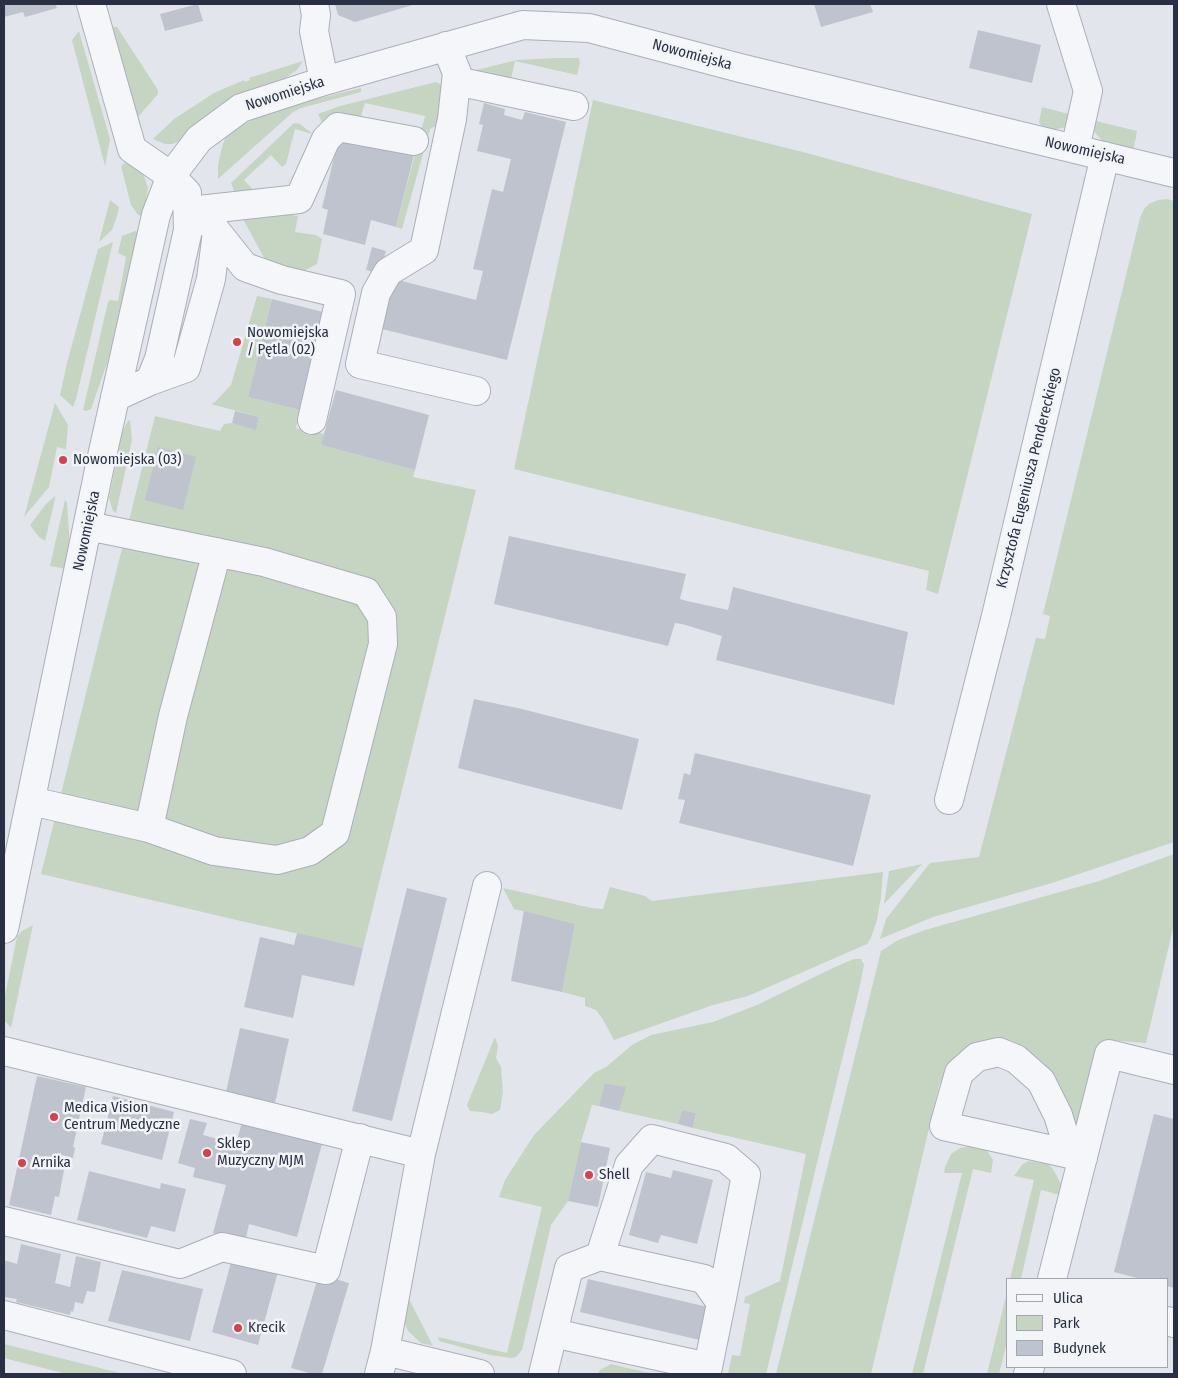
<!DOCTYPE html>
<html>
<head>
<meta charset="utf-8">
<style>
	body { margin:0 }
	#map { position:relative; width:1178px; height:1378px; overflow:hidden; background:#e2e5eb; font-family:"Fira Sans Condensed",sans-serif }
	canvas { display:block }
	.frame { position:absolute; inset:0; border:5px solid #293044; pointer-events:none }
	.legend { position:absolute; left:1006px; top:1278px; width:162px; height:90px; box-sizing:border-box; background:#f2f4f8; border:1px solid #a2a6b0; margin:0; padding:6px 9px; list-style:none; font-size:15px; color:#293044 }
	.legend li { display:flex; align-items:center; gap:10px; height:25px }
	.legend b { width:25px; border:1px solid #a2a6b0 }
</style>
</head>
<body>
<div id="map">
<canvas width="1178" height="1378"></canvas>
<div class="frame"></div>
<ul class="legend">
<li><b style="height:6px;background:#f5f6f9"></b>Ulica</li>
<li><b style="height:14px;background:#c5d5c2"></b>Park</li>
<li><b style="height:14px;background:#bec3ce"></b>Budynek</li>
</ul>
</div>
<script>
const g = document.querySelector('canvas').getContext('2d');
g.lineJoin = 'round';
function paint(path, color) {
  g.fillStyle = color;
  g.fill(path, 'evenodd');
}
function toPath(rows) {
  const path = new Path2D();
  for (const r of rows) {
    path.moveTo(r[0], r[1]);
    for (let i = 2; i < r.length; i += 2) path.lineTo(r[i], r[i + 1]);
  }
  return path;
}
function strokePath(path, color, width, dash) {
  g.strokeStyle = color;
  g.lineWidth = width;
  g.lineCap = dash ? 'butt' : 'round';
  g.setLineDash(dash || []);
  g.stroke(path);
}
function drawText(font, color, halo, rows, align = 'center') {
  g.font = font + ' "Fira Sans Condensed",sans-serif';
  g.lineWidth = 5;
  g.setLineDash([]);
  g.textBaseline = 'middle';
  g.strokeStyle = halo;
  g.fillStyle = color;
  for (const [text, x, y, turn = 0] of rows) {
    g.save();
    g.translate(x, y);
    g.rotate((+turn || 0) * Math.PI / 180);
    g.textAlign = isNaN(turn) ? turn : align;
    if (halo) g.strokeText(text, 0, 0);
    g.fillText(text, 0, 0);
    g.restore();
  }
}
paint(toPath([
	[113,27,117,27,158,90,158,94,138,117],
	[79,31,110,139,105,166,72,40],
	[558,58,579,58,580,63,577,75,515,61,511,79,472,71,517,60],
	[303,61,297,70,285,78,252,89,227,102,202,120,179,141,173,144,165,144,153,139,174,119,214,93,244,80,245,82,250,80,249,78],
	[436,82,444,86,442,123,430,129,402,229,396,227,425,116,365,103,360,120,324,127,318,114,340,106],
	[361,88,361,92,301,108,293,112,218,179,218,165,222,147,226,136,242,125,259,117,300,103],
	[593,100,799,151,1032,214,938,594,926,590,929,571,514,469],
	[1042,107,1076,116,1066,127,1053,130,1042,127,1039,122],
	[1092,120,1137,131,1134,147,1130,149,1105,143,1096,134,1092,128],
	[294,123,300,124,313,134,295,129,286,164,282,167,271,155,244,180,255,192,252,194,234,191,231,183],
	[133,157,143,173,148,188,143,216,138,215,131,205,121,166],
	[1167,199,1174,201,1174,842,1052,883,933,917,880,939,886,919,930,863,979,857,1036,638,1045,639,1050,616,1043,614,1140,218,1144,209,1149,204,1158,200],
	[110,200,119,207,117,216,112,230,99,242],
	[246,214,285,214,298,216,295,232,316,235,322,239,317,264,302,272,268,265,243,219],
	[135,231,138,232,114,351,111,352,91,409,86,411,83,410,108,302,110,300,118,301,126,257,118,253,122,236],
	[113,242,76,399,73,407,60,395,67,363,98,249],
	[257,296,272,299,248,397,300,410,296,428,324,434,321,445,415,470,413,477,476,490,363,948,245,922,41,874,155,416,220,431,224,424,232,423,256,429,259,417,211,404,215,402,231,385],
	[55,403,68,425,66,449,57,447,49,487,24,517],
	[130,420,132,440,116,513,113,511,109,498,122,433,127,422],
	[55,496,55,499,45,541,39,537,30,525,46,504],
	[65,500,67,503,70,548,67,569,50,566],
	[1174,854,1174,924,1146,1043,1108,1040,1100,1047,1076,1130,1047,1071,959,1054,946,1069,939,1086,871,1374,776,1374,881,951,898,940,925,930,1099,881],
	[922,864,884,904,889,871],
	[883,872,881,897,877,920,871,938,867,944,748,996,713,1005,614,1040,602,1018,596,1010,585,1006,585,998,562,992,575,924,514,909,503,888,592,908,603,909,610,887,645,896,652,901],
	[33,925,11,1028,4,1020,4,1000,17,937,22,931],
	[854,959,861,959,864,965,860,985,766,1374,728,1374,732,1355,740,1356,750,1304,744,1303,745,1297,780,1281,806,1154,693,1128,696,1113,682,1110,678,1124,619,1111,625,1087,606,1083,599,1106,592,1105,581,1142,568,1201,551,1225,522,1350,516,1357,511,1358,490,1355,439,1341,438,1337,507,1353,542,1207,499,1197,505,1180,534,1135,594,1073,606,1067,632,1045,651,1035,713,1022,757,1005,835,967],
	[495,1037,498,1046,496,1058,501,1067,503,1092,500,1110,492,1114,483,1112,470,1111,467,1105],
	[972,1146,986,1149,993,1160,991,1173,973,1169,923,1374,912,1374,962,1173,944,1173,945,1167,951,1154,960,1148],
	[1028,1161,1048,1164,1053,1169,1061,1184,1060,1195,1041,1190,1021,1279,1010,1279,1034,1180,1014,1176,1022,1165],
	[405,1291,433,1346,421,1343,408,1331,402,1317],
	[1007,1292,1007,1342,999,1374,987,1374],
	[4,1344,124,1374,67,1374,43,1368,4,1358],
	[611,1364,623,1367,654,1374,598,1374,600,1370]
]), '#c5d5c2');
paint(toPath([
	[4,4,55,4,57,8,25,17,23,12,4,17],
	[198,4,203,21,165,31,160,14],
	[335,4,416,4,355,22,338,15],
	[814,4,870,4,873,12,821,27],
	[978,30,1041,45,1032,83,969,68],
	[484,103,505,109,504,115,522,120,525,112,566,122,507,360,382,329,394,279,476,300,483,271,473,269,492,189,503,192,511,159,477,151,483,125,479,124],
	[339,136,414,155,396,227,371,220,365,245,323,234,328,210,322,208],
	[372,247,386,251,380,274,366,270],
	[272,299,323,312,300,410,248,397],
	[336,390,429,415,415,470,321,445],
	[235,411,259,417,256,430,232,423],
	[158,447,196,457,183,510,145,500],
	[509,536,686,574,680,599,687,601,728,610,733,587,908,632,894,705,716,660,722,636,682,624,675,623,668,646,494,604],
	[474,699,522,709,639,739,622,810,458,768],
	[695,753,871,795,853,866,679,823,685,800,678,799,684,773,690,775],
	[407,888,447,898,392,1121,352,1111],
	[524,911,575,924,562,992,511,981],
	[297,933,363,948,354,986,302,975,293,1018,244,1007,260,937,294,945],
	[240,1028,289,1039,275,1103,226,1092],
	[37,1076,86,1087,73,1147,75,1148,73,1158,62,1155,59,1169,64,1170,59,1197,55,1196,51,1215,9,1205],
	[605,1083,626,1087,619,1111,599,1106],
	[113,1096,174,1112,162,1160,101,1144],
	[682,1110,696,1113,693,1128,678,1124],
	[1154,1114,1174,1119,1174,1288,1167,1286,1167,1279,1141,1279,1114,1272],
	[190,1119,207,1123,203,1135,236,1144,242,1122,322,1144,297,1237,249,1224,245,1242,213,1233,226,1185,193,1177,195,1168,178,1163],
	[581,1142,610,1148,598,1207,568,1201],
	[673,1170,713,1180,697,1244,661,1235,658,1243,629,1235,646,1172,671,1178],
	[89,1171,160,1189,161,1183,186,1189,175,1232,151,1226,147,1238,77,1220],
	[21,1244,61,1254,55,1283,70,1287,76,1256,101,1262,95,1292,87,1291,83,1304,75,1302,73,1312,71,1311,70,1315,16,1302,17,1299,4,1297,4,1260,17,1264],
	[233,1255,279,1268,258,1345,212,1332],
	[122,1270,203,1289,190,1341,108,1321],
	[319,1274,349,1283,322,1374,313,1374,291,1368],
	[588,1279,712,1308,704,1341,580,1312]
]), '#bec3ce');
const minor = toPath([
	[91,4,132,149,171,176,187,193,188,230,159,359,150,381,115,397],
	[314,4,316,15,314,31,324,81],
	[1061,4,1088,91,1075,149],
	[446,46,457,73,452,119,424,250,388,272,376,293,360,364,476,391],
	[456,81,574,106],
	[199,210,299,199,326,139,338,127,414,141],
	[217,232,245,267,282,280,341,294,312,420],
	[150,381,186,368,211,279,217,232,211,224],
	[949,800,996,616,1105,156],
	[31,801,149,828,214,851,277,860,310,851,335,833,383,644,382,617,366,592,264,562,88,526],
	[149,828,173,716,217,552],
	[4,929,100,465,156,215,171,176,199,139,241,108,324,81,523,25,589,28,740,68,1174,173],
	[4,1051,421,1154],
	[1070,1154,944,1126,959,1073,977,1057,999,1052,1016,1059,1041,1081,1058,1115,1070,1154,1083,1158],
	[4,1221,180,1264,222,1247,326,1270,360,1138],
	[600,1256,629,1165,652,1139,726,1158,746,1175,721,1303],
	[1052,1279,1109,1054,1174,1070],
	[4,1315,232,1374],
	[1167,1321,1174,1323],
	[553,1333,569,1268,600,1256,704,1279,721,1303,708,1367],
	[385,1351,421,1154,487,886],
	[379,1374,385,1351,480,1374],
	[543,1374,553,1333,708,1367,706,1374],
	[1028,1374,1030,1367]
]);
strokePath(minor, '#aaafb9', 30);
strokePath(minor, '#f5f6f9', 28);
for (const [x, y, r, color] of [
	[237,342,5,"#d6414a"],
	[63,460,5,"#d6414a"],
	[54,1117,5,"#d6414a"],
	[207,1153,5,"#d6414a"],
	[22,1163,5,"#d6414a"],
	[589,1175,5,"#d6414a"],
	[238,1328,5,"#d6414a"]
]) {
  const dot = new Path2D();
  dot.arc(x, y, r, 0, 2 * Math.PI);
  g.fillStyle = color;
  g.fill(dot);
  strokePath(dot, '#f2f4f8', 2);
}
drawText('15px', '#293044', '#f2f4f8', [
	["Nowomiejska",692,55,15],
	["Nowomiejska",285,94,-18],
	["Nowomiejska",1085,151,13],
	["Krzysztofa Eugeniusza Pendereckiego",1029,478,-76],
	["Nowomiejska",87,531,-78]
]);
drawText('15px', '#293044', '#f2f4f8', [
	["Nowomiejska",247,333],
	["/ Pętla (02)",247,350],
	["Nowomiejska (03)",73,460],
	["Medica Vision",64,1108],
	["Centrum Medyczne",64,1125],
	["Sklep",217,1144],
	["Muzyczny MJM",217,1161],
	["Arnika",32,1163],
	["Shell",599,1175],
	["Krecik",248,1328]
], 'left');
</script>
</body>
</html>
